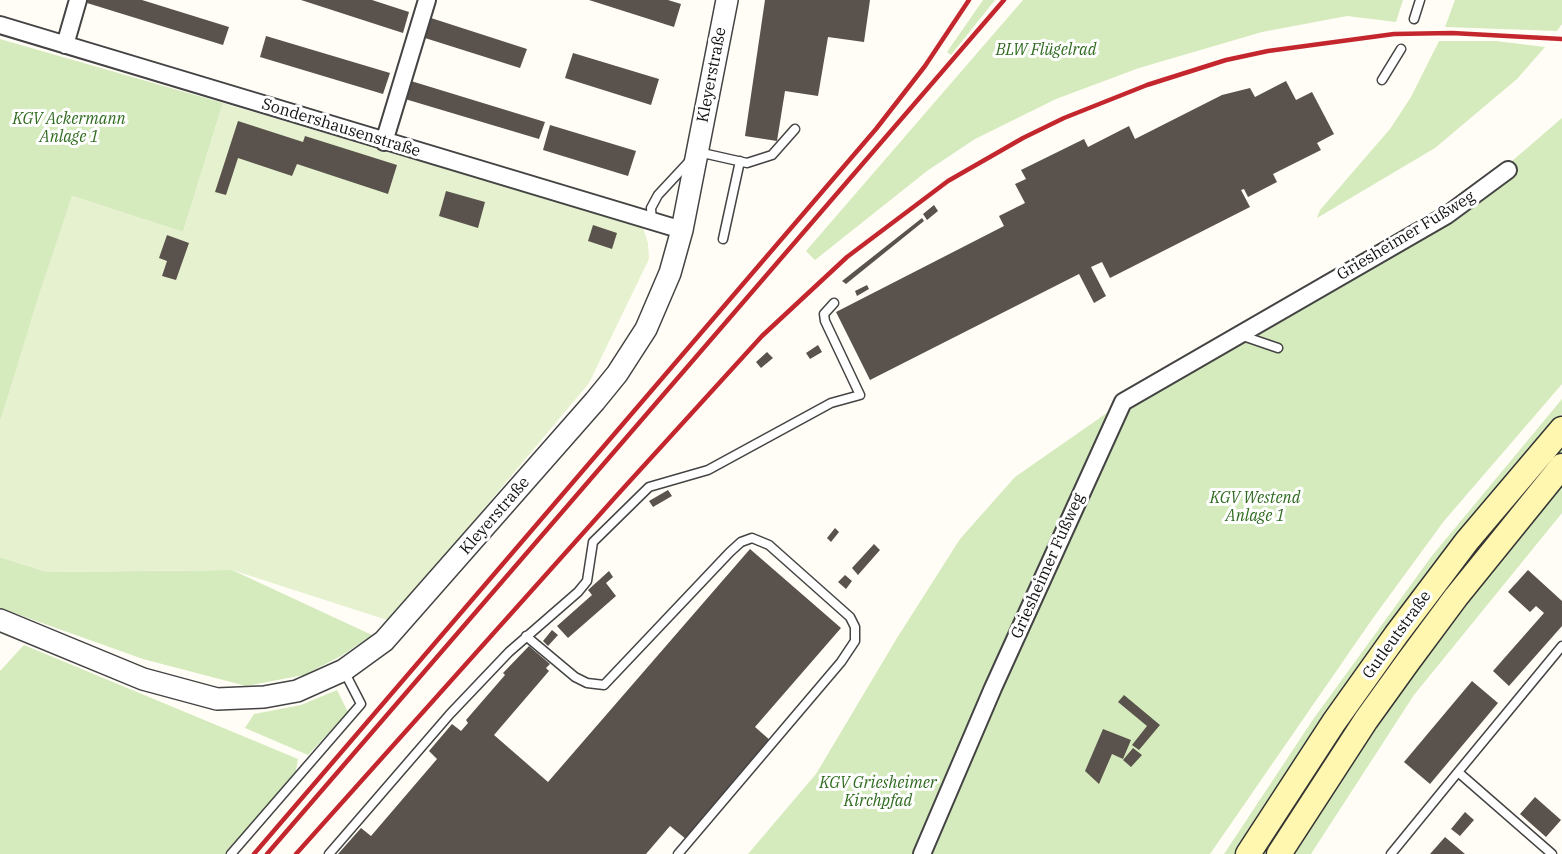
<!DOCTYPE html>
<html>
<head>
<meta charset="utf-8">
<style>
	body { margin:0 }
	canvas { display:block; background:#fffdf5 }
</style>
</head>
<body>
<canvas width="1562" height="854"></canvas>
<script>
const g = document.querySelector('canvas').getContext('2d');
g.lineJoin = 'round';
function paint(path, color) {
  g.fillStyle = color;
  g.fill(path, 'evenodd');
}
function toPath(rows) {
  const path = new Path2D();
  for (const r of rows) {
    path.moveTo(r[0], r[1]);
    for (let i = 2; i < r.length; i += 2) path.lineTo(r[i], r[i + 1]);
  }
  return path;
}
function strokePath(path, color, width, dash) {
  g.strokeStyle = color;
  g.lineWidth = width;
  g.lineCap = dash ? 'butt' : 'round';
  g.setLineDash(dash || []);
  g.stroke(path);
}
function drawText(font, color, halo, rows, align = 'center') {
  g.font = font + ' "IBM Plex Serif",serif';
  g.lineWidth = 6;
  g.setLineDash([]);
  g.textBaseline = 'middle';
  g.strokeStyle = halo;
  g.fillStyle = color;
  for (const [text, x, y, turn = 0] of rows) {
    g.save();
    g.translate(x, y);
    g.rotate((+turn || 0) * Math.PI / 180);
    g.textAlign = isNaN(turn) ? turn : align;
    if (halo) g.strokeText(text, 0, 0);
    g.fillText(text, 0, 0);
    g.restore();
  }
}
paint(toPath([
	[983,0,995,0,951,55,947,52],
	[1023,0,1403,0,1396,22,1347,16,1262,32,1139,68,1056,99,975,139,927,171,815,260,806,251],
	[1455,0,1562,0,1562,24,1557,31,1445,27],
	[0,39,223,103,183,232,72,196,0,422],
	[1439,41,1496,41,1545,47,1517,79,1435,148,1317,218,1320,210,1390,129,1411,97],
	[1562,118,1562,384,1444,521,1373,618,1210,854,927,854,1125,410,1111,404,1409,233,1497,174],
	[1562,399,1562,414,1501,486,1238,854,1224,854,1314,718,1397,604,1431,557],
	[1114,408,918,854,748,854,816,774,897,638,960,539,1015,477],
	[1562,440,1562,455,1269,854,1257,854,1398,647],
	[1562,479,1562,513,1414,695,1311,854,1287,854,1404,678],
	[0,557,47,572,232,570,372,635,341,656,304,675,246,686,143,659,0,608],
	[24,645,298,759,295,776,228,854,0,854,0,671],
	[337,690,348,712,308,755,245,728,254,714,301,705]
]), '#d5ebbd');
paint(toPath([
	[223,103,643,228,648,243,649,259,589,383,390,621,232,570,47,572,0,557,0,422,39,294,72,196,183,232]
]), '#e6f2cf');
paint(toPath([
	[88,0,142,0,229,27,223,45,87,3],
	[301,0,372,0,409,12,403,33],
	[589,0,668,0,681,4,674,27],
	[765,0,870,0,864,42,828,37,818,96,785,91,777,141,745,136],
	[431,18,527,49,520,68,425,38],
	[266,36,390,73,383,94,260,57],
	[573,53,659,79,651,105,565,78],
	[411,81,545,122,539,139,405,99],
	[1286,81,1296,100,1312,92,1334,134,1317,143,1321,150,1273,174,1277,182,1248,197,1244,189,1241,190,1250,207,1110,278,1102,262,1091,267,1106,296,1094,303,1079,274,870,380,836,312,1004,226,999,216,1025,203,1015,184,1026,179,1021,170,1084,139,1088,147,1129,126,1135,139,1222,95,1250,88,1255,97],
	[238,121,303,142,305,136,397,165,388,194,297,164,292,176,238,158,226,195,215,192],
	[550,125,636,151,628,176,543,150],
	[446,191,485,202,478,228,439,216],
	[934,205,938,211,927,220,923,214],
	[922,218,924,221,846,284,842,281],
	[593,225,617,233,612,249,588,241],
	[167,235,189,243,176,280,162,276,167,261,159,258],
	[867,285,869,289,857,296,855,291],
	[818,345,822,352,810,359,806,353],
	[767,352,773,358,761,368,756,362],
	[668,490,672,496,653,507,649,501],
	[835,528,839,532,831,542,827,538],
	[874,544,880,550,858,575,852,568],
	[750,549,841,628,755,727,771,741,686,839,670,826,646,854,338,854,361,828,371,836,437,759,429,751,452,724,461,731,468,723,466,720,505,675,503,673,529,646,550,664,546,668,549,671,494,735,548,782],
	[1528,570,1562,601,1562,626,1509,686,1493,671,1544,613,1536,606,1530,612,1508,592],
	[609,571,613,577,606,583,616,596,568,638,557,626,592,595,588,590],
	[845,575,852,581,846,589,838,582],
	[552,630,558,635,548,646,543,641],
	[1472,681,1498,703,1430,784,1404,762],
	[1124,695,1160,725,1139,750,1132,745,1147,726,1118,702],
	[1103,729,1131,740,1123,759,1112,754,1099,784,1085,771],
	[1133,748,1142,755,1131,767,1123,760],
	[1535,797,1561,820,1546,837,1520,814],
	[1465,812,1474,820,1460,836,1451,829],
	[1445,837,1465,854,1430,854]
]), '#5a524d');
const service = toPath([
	[1414,19,1420,0],
	[1382,80,1401,49],
	[652,223,651,208,658,195,698,152,747,163,772,155,795,129],
	[723,239,740,161],
	[1240,335,1278,348],
	[526,636,575,677,587,683,604,685,730,552,741,542,752,538,769,545,850,617,855,627,855,641,841,662,678,854],
	[1458,772,1562,646],
	[231,854,361,704,344,671],
	[329,854,450,714,509,652,578,592,587,581,593,542,649,487,708,470,831,403,860,395,825,321,824,314,834,303],
	[1391,854,1458,772,1552,854]
]);
const minor = toPath([
	[0,25,682,230],
	[65,45,78,0],
	[384,142,427,0],
	[922,854,993,688,1123,402,1447,215,1508,170]
]);
const tertiary = toPath([
	[0,620,143,679,217,699,264,697,297,691,344,670,384,641,595,401,617,374,646,329,670,273,682,230,727,0]
]);
const secondary = toPath([
	[1248,854,1334,722,1396,635,1467,541,1562,429],
	[1279,854,1366,720,1407,663,1456,597,1562,466]
]);
strokePath(service, '#444', 11);
strokePath(minor, '#444', 20);
strokePath(tertiary, '#444', 24);
strokePath(secondary, '#333', 27);
strokePath(service, '#fff', 8);
strokePath(minor, '#fff', 16);
strokePath(tertiary, '#fff', 21);
strokePath(secondary, '#fff6b0', 24);
strokePath(toPath([
	[254,854,876,129,925,66,969,0],
	[267,854,1004,0],
	[296,854,619,493,762,336,847,257,948,181,1023,138,1064,118,1147,85,1226,60,1268,51,1394,34,1452,33,1562,39]
]), '#c4262e', 4.5);
drawText('italic 16px', '#2f6b1f', '#fff', [
	["BLW Flügelrad",1046,50],
	["KGV Ackermann",69,119],
	["Anlage 1",69,137],
	["KGV Westend",1255,498],
	["Anlage 1",1255,516],
	["KGV Griesheimer",878,783],
	["Kirchpfad",878,801]
]);
drawText('16px', '#111', '#fff', [
	["Kleyerstraße",712,75,-79],
	["Sondershausenstraße",341,128,17],
	["Griesheimer Fußweg",1406,236,-31],
	["Kleyerstraße",495,516,-49],
	["Griesheimer Fußweg",1048,566,-66],
	["Gutleutstraße",1397,635,-54]
]);
</script>
</body>
</html>
